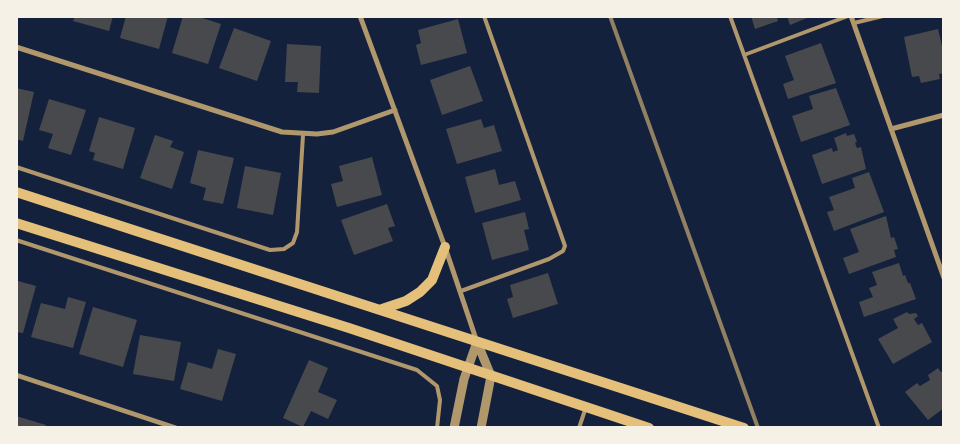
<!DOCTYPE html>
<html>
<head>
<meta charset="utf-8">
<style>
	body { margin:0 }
	#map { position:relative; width:960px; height:444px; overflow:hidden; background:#14213d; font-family:"DM Sans",sans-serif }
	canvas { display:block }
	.frame { position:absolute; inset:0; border:18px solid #f6f1e7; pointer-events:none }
</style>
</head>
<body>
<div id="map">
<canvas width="960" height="444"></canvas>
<div class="frame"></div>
</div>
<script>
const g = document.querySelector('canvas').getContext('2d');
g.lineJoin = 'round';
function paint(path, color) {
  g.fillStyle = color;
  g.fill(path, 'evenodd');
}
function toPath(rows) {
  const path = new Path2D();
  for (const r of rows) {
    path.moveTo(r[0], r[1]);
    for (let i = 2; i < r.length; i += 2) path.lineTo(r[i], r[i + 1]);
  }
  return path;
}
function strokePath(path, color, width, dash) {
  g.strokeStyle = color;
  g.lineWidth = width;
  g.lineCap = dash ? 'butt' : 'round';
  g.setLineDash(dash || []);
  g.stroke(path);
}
paint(toPath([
	[75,16,113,16,109,31,73,21],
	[126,16,168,16,159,49,120,38],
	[183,16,196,16,221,24,208,64,172,53],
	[751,16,782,16,782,17,777,18,778,21,755,29],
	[787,16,812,16,790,25],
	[458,19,467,53,421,65,416,45,421,43,418,30],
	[234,28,271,41,257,81,219,68],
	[938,29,944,55,944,73,939,74,940,79,921,83,919,76,912,77,904,37],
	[821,43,836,83,788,99,783,84,794,80,785,56],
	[287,44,321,46,319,93,297,92,298,82,285,82],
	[470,66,483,101,442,115,430,80],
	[16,88,34,92,23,141,16,139],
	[836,88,850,125,801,142,792,116,813,109,809,96],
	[49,99,86,110,71,155,48,148,53,134,39,130],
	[99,117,135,128,123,169,93,160,95,153,89,151],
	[481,119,484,128,494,125,502,151,457,164,446,129],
	[846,133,847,136,854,134,857,142,855,143,857,148,861,147,866,169,822,184,812,155,832,148,833,152,838,150,834,138],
	[155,135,173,141,170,147,184,152,172,189,140,178],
	[198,150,234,158,223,204,203,200,206,188,190,183],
	[372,157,382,195,337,207,331,184,343,181,339,166],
	[245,166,281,173,273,215,237,208],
	[495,169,499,185,515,181,521,200,475,213,465,177],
	[869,172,884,212,834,231,827,212,834,210,829,197,855,188,852,178],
	[387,204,395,226,388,228,393,241,354,255,341,220],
	[525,212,529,229,524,230,529,250,492,260,482,223],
	[886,216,891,238,894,237,898,249,894,250,896,257,849,274,843,258,859,252,850,229],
	[899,263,903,276,905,275,908,283,910,283,916,299,864,317,859,302,873,297,869,288,877,285,872,272],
	[548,273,558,304,513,318,507,299,513,297,510,285],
	[18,281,36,286,23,333,16,332],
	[68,297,86,302,73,348,31,337,41,303,65,309],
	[93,307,137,320,123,367,79,354],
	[907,312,909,314,916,313,918,316,914,319,918,325,922,323,932,342,893,364,878,339,898,328,893,319],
	[140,335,181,342,174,381,133,374],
	[218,349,236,354,222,401,180,389,188,362,212,369],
	[309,360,328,368,318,392,337,400,328,419,311,411,303,427,283,418],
	[938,368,941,372,944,371,944,408,928,420,905,392,917,383,920,386,930,380,928,375],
	[16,416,46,425,45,428,16,428]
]), '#48494c');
strokePath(toPath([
	[730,16,879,428],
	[854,23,883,16],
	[744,55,848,16],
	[16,167,270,250,284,249,293,243,297,232,303,135],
	[16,240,417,370,437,386,440,400,437,428],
	[461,291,549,259,563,251,565,246,484,16],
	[579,428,586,407]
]), '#b1986c', 4);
strokePath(toPath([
	[360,16,445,247,477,342],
	[851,16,944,278],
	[16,47,282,132,317,134,333,132,395,110],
	[891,129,944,115],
	[16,375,176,428]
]), '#b1986c', 5);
strokePath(toPath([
	[477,342,491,376,481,428],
	[454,428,464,379,477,342]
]), '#b1986c', 9);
strokePath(toPath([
	[16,192,744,428],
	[16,223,349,328,649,428],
	[382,309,406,301,420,292,432,280,445,247]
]), '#e5c07b', 10);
strokePath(toPath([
	[610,16,758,428]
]), '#918062', 4);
</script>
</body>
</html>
